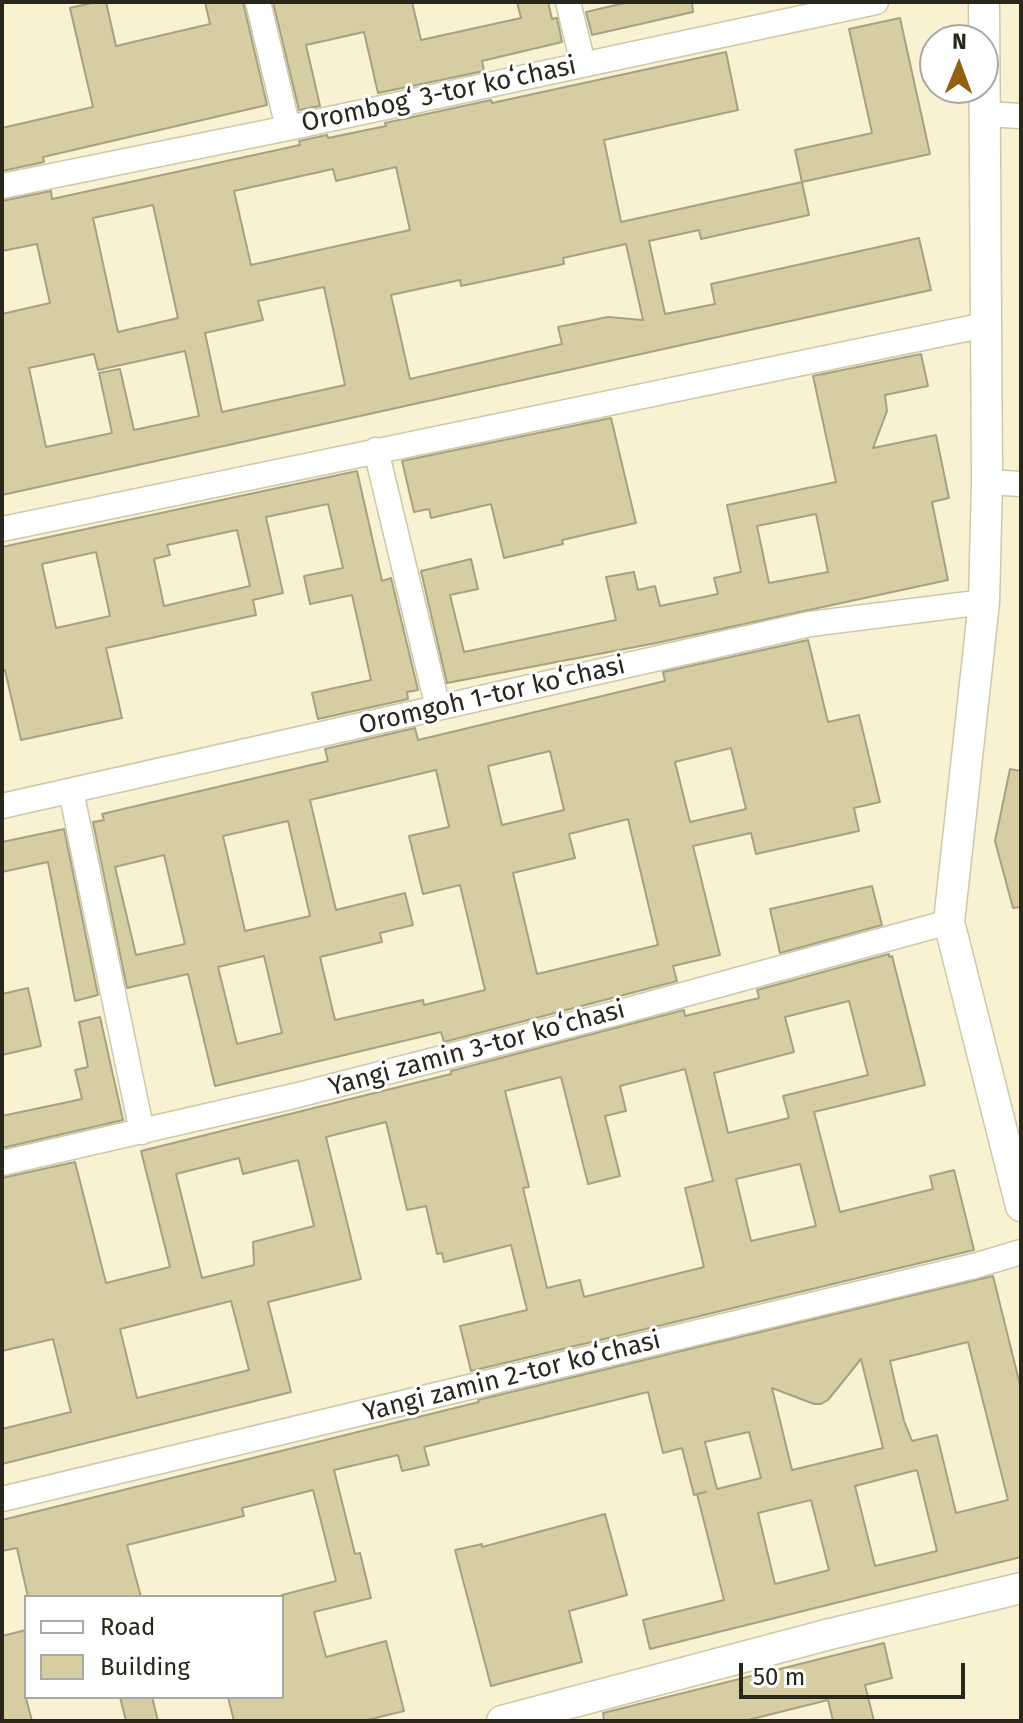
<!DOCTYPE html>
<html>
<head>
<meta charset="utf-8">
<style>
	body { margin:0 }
	#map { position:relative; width:1023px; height:1723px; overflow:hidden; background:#f8f2d2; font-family:"Fira Sans",sans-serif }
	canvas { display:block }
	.frame { position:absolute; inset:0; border:4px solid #29261b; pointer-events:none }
	.legend { position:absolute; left:24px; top:1595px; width:260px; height:104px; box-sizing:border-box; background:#fefefe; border:2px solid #a9a8a3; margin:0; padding:10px 14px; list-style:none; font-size:24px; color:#29261b }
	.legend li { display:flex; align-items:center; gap:16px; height:40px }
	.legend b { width:40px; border:2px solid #a9a8a3 }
	.north { position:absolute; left:919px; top:24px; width:80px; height:80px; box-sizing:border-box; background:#fefefe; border:2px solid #a9a8a3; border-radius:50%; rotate:1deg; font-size:22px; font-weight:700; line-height:32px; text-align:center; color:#29261b }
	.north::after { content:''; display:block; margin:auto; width:28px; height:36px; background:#936013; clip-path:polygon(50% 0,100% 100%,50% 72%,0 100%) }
	.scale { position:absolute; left:739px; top:1663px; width:226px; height:36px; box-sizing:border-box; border:4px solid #29261b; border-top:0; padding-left:10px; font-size:24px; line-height:28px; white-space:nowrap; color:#29261b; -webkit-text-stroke:6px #fefefe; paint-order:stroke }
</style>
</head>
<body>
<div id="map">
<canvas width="1023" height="1723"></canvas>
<div class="frame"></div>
<ul class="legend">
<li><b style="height:10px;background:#fff"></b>Road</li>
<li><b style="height:22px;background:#d6cda2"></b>Building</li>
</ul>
<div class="north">N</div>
<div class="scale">50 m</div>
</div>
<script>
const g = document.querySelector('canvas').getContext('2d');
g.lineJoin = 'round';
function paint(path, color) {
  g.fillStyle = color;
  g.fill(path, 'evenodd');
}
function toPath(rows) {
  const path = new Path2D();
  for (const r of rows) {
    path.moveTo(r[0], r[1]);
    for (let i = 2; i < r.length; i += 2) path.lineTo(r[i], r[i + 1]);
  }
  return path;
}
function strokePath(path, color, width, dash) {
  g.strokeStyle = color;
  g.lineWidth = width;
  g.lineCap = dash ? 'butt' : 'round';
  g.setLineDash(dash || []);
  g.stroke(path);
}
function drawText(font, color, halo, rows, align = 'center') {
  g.font = font + ' "Fira Sans",sans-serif';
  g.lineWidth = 6;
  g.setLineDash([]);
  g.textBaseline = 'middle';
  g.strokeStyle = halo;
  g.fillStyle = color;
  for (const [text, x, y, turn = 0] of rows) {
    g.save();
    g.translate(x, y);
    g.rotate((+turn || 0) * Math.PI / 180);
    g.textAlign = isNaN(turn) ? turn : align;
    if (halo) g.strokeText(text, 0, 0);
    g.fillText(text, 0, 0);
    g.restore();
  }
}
const building = toPath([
	[96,2,106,2,116,46,210,24,205,2,243,2,267,105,43,157,44,162,2,171,2,128,93,107,70,8,96,2],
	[273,2,412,2,421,40,521,18,517,2,548,2,552,19,557,18,562,42,482,61,484,71,378,93,364,32,306,45,320,106,299,110,273,2],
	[629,2,692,2,693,12,592,35,586,12,629,2],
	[900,18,930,154,802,182,795,150,872,133,849,29,900,18],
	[726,52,738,110,604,140,621,222,802,182,809,215,701,239,699,230,649,241,665,314,715,304,711,284,919,238,931,290,2,495,2,314,50,303,37,244,2,251,2,201,51,191,52,199,300,145,299,141,327,135,328,138,386,126,385,123,491,100,492,103,726,52],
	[396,167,410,230,251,265,234,191,333,169,336,181,396,167],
	[153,205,178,318,118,332,93,218,153,205],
	[626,244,643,320,608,317,558,327,562,344,410,379,391,295,460,280,461,286,564,264,563,258,626,244],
	[324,287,345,385,222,412,205,333,263,320,258,301,324,287],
	[185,351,199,416,134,430,120,369,99,373,112,433,46,447,29,368,94,354,98,370,185,351],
	[921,354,928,386,885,395,887,411,873,448,936,435,949,498,932,502,948,580,656,643,447,683,421,571,471,559,478,589,450,595,464,652,616,620,606,577,634,572,638,590,655,586,660,606,718,594,714,578,741,572,727,505,836,482,813,376,921,354],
	[816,514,828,572,769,583,757,526,816,514],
	[611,418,636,523,562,540,563,544,504,558,491,504,431,518,429,509,414,512,402,461,611,418],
	[357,471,382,581,391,578,418,690,407,692,408,699,318,719,312,693,371,680,352,595,310,604,304,576,343,568,328,504,266,517,283,593,253,600,256,615,106,648,122,718,21,740,5,670,2,671,2,547,357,471],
	[237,530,250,586,164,606,154,559,170,555,167,545,237,530],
	[96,552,110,616,56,628,42,564,96,552],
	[808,640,828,722,859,715,880,802,854,808,859,831,756,854,751,833,693,846,720,955,673,966,677,981,444,1042,441,1032,215,1086,188,974,127,988,93,822,104,820,102,814,328,761,325,749,415,728,418,740,665,681,663,672,808,640],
	[731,748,746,809,690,822,675,762,731,748],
	[550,751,564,810,502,825,488,766,550,751],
	[436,770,449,827,409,836,423,894,460,885,485,990,424,1005,423,1000,335,1020,320,957,382,942,380,933,413,925,405,893,336,910,310,800,436,770],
	[628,819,658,945,537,974,513,873,575,858,569,834,628,819],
	[288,821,310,916,245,931,223,836,288,821],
	[164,855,185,944,136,955,115,867,164,855],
	[264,956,282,1033,237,1044,218,967,264,956],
	[1010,769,1021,771,1021,907,1013,908,995,841,1010,769],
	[64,829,98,995,75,1001,48,862,2,872,2,842,64,829],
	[872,886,882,925,780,953,770,909,872,886],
	[889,954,889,957,892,956,925,1085,814,1112,840,1212,933,1189,930,1176,954,1170,974,1250,471,1371,460,1326,527,1310,511,1245,444,1262,442,1253,437,1254,426,1206,407,1210,386,1122,326,1137,361,1279,268,1302,291,1392,2,1464,2,1429,71,1412,53,1339,2,1351,2,1178,75,1162,106,1283,170,1267,141,1151,451,1074,451,1071,684,1010,685,1016,759,998,757,990,889,954],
	[849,1001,868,1075,783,1096,789,1118,728,1133,714,1073,794,1052,785,1017,849,1001],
	[685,1069,713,1181,685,1188,704,1267,584,1297,580,1280,547,1288,523,1188,529,1187,505,1091,561,1077,588,1184,620,1176,605,1116,626,1111,620,1086,685,1069],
	[239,1158,243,1174,298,1160,314,1226,253,1242,254,1265,202,1278,176,1174,239,1158],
	[800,1164,816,1226,751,1241,736,1179,800,1164],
	[231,1301,249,1370,137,1398,120,1329,231,1301],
	[28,988,41,1046,2,1055,2,994,28,988],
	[100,1017,123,1120,2,1148,2,1116,82,1099,75,1070,88,1067,79,1022,100,1017],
	[993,1276,1021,1389,1021,1557,650,1649,643,1620,724,1600,697,1494,706,1492,694,1495,682,1448,663,1453,648,1392,424,1447,429,1465,402,1471,398,1455,334,1470,355,1554,360,1553,371,1598,314,1612,326,1657,386,1641,404,1711,363,1721,234,1721,228,1697,282,1697,282,1595,336,1581,313,1490,242,1508,244,1516,127,1545,141,1597,28,1597,17,1548,2,1551,2,1520,479,1402,478,1400,993,1276],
	[968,1342,1008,1500,956,1513,937,1435,912,1441,904,1421,890,1361,968,1342],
	[861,1359,883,1448,792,1470,772,1388,814,1404,821,1404,828,1400,861,1359],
	[749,1432,761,1478,717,1489,705,1442,749,1432],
	[917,1470,937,1551,875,1566,855,1486,917,1470],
	[811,1500,829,1570,775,1584,758,1513,811,1500],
	[605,1514,627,1595,569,1611,582,1662,491,1686,455,1550,482,1544,482,1547,605,1514],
	[26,1630,26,1698,32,1721,2,1721,2,1636,26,1630],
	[884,1643,892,1678,865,1685,874,1721,833,1721,828,1700,744,1721,604,1721,603,1713,884,1643],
	[120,1697,152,1697,158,1721,126,1721,120,1697]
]);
paint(building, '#d6cda2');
strokePath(building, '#a7a184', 2);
const minor = toPath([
	[258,2,288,128],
	[568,2,583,64],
	[984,114,1021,116],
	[2,186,288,128,876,2],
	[376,450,438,708],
	[987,482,1021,484],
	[2,529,985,325],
	[71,791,142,1132],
	[2,806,810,624,984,602],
	[2,1163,294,1096,620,1012,949,922],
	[2,1499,974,1266,1021,1252]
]);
const tertiary = toPath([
	[984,2,987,482,984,602,949,922,1021,1206],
	[502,1721,830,1634,1021,1588]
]);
strokePath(minor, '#cec8aa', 27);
strokePath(tertiary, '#cec8aa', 33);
strokePath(minor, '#fff', 24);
strokePath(tertiary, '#fff', 30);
drawText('26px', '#29261b', '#fefefe', [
	["Orombogʻ 3-tor koʻchasi",439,95,-12],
	["Oromgoh 1-tor koʻchasi",492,696,-13],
	["Yangi zamin 3-tor koʻchasi",477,1049,-15],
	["Yangi zamin 2-tor koʻchasi",512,1377,-14]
]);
</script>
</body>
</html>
